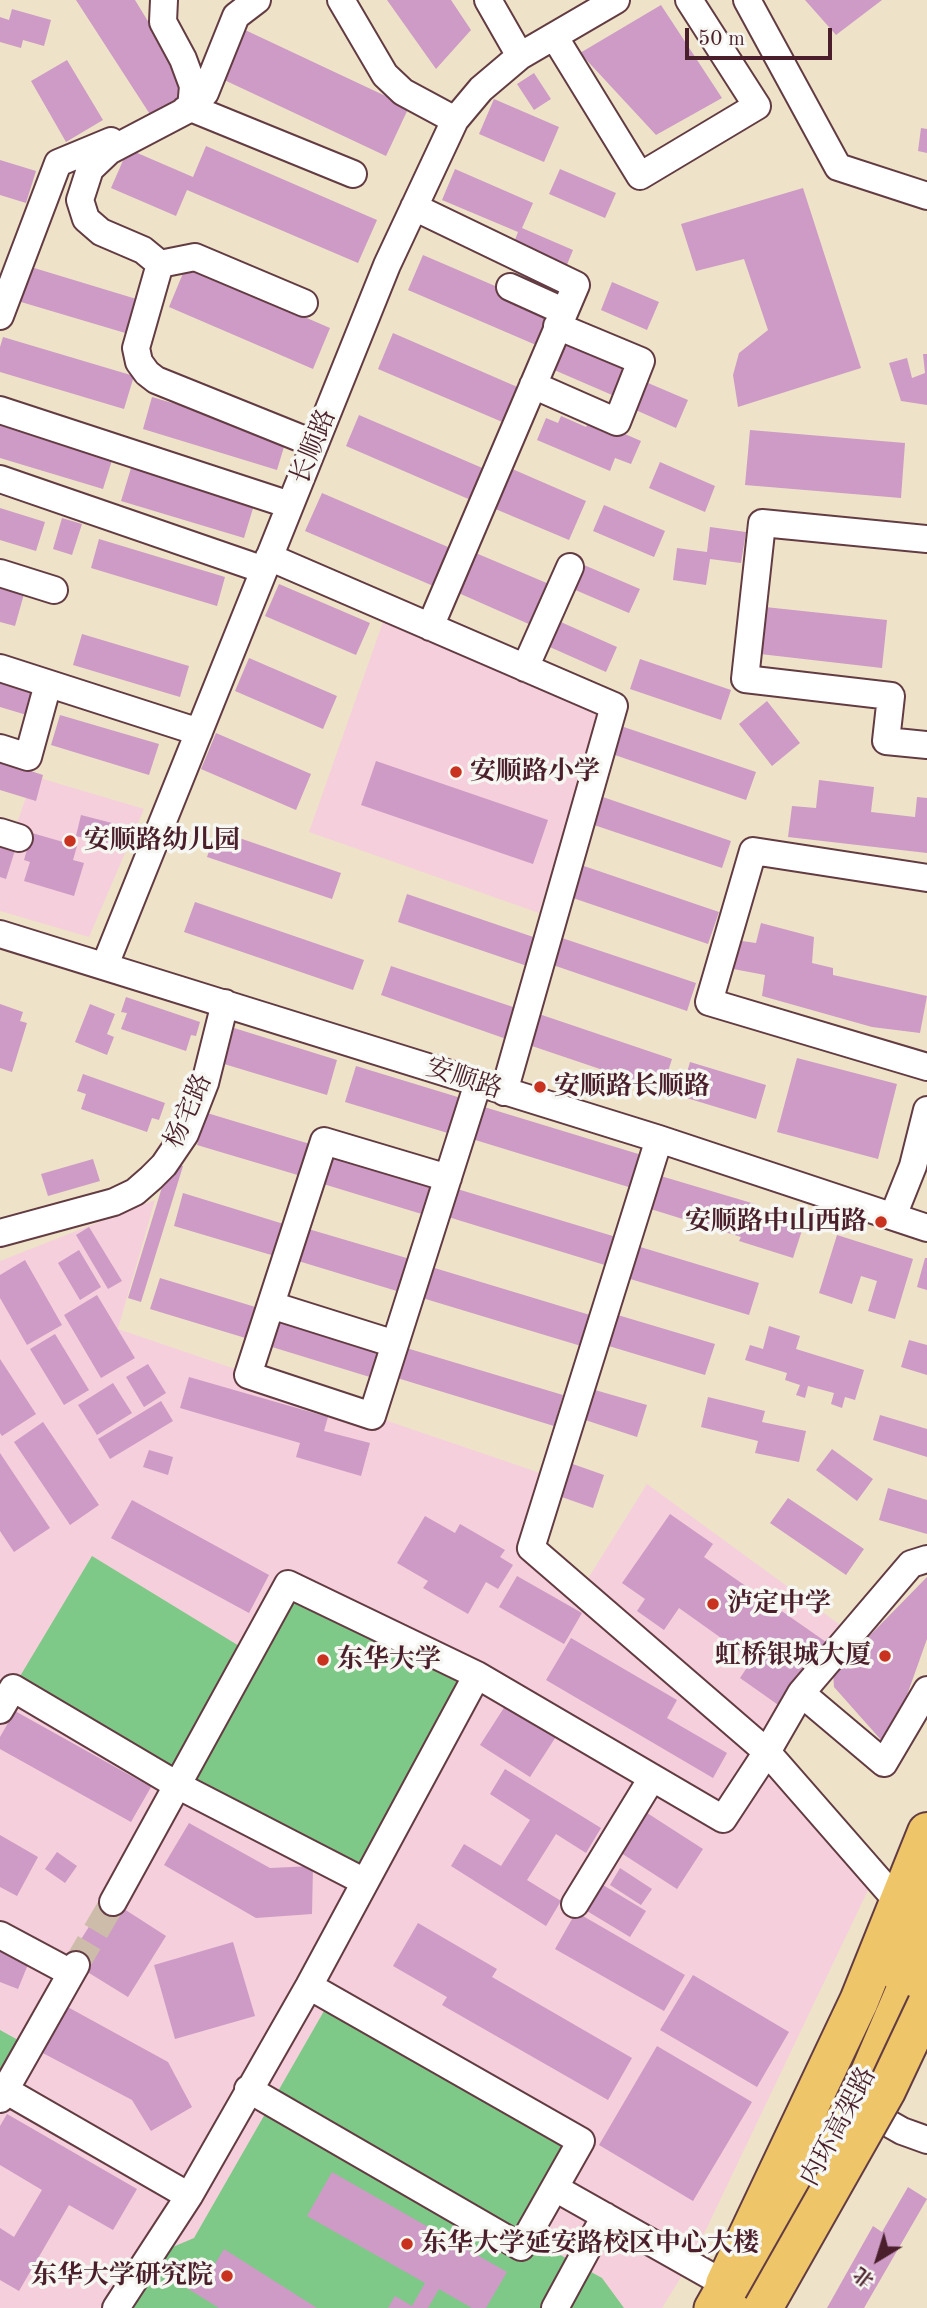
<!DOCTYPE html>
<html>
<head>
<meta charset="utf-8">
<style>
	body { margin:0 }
	#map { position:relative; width:927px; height:2308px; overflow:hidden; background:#eee3c8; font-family:"Old Standard TT","Noto Serif SC",serif }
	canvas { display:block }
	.north { position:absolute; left:843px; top:2224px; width:70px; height:70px; -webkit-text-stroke:5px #f6f6f2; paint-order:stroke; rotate:218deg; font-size:19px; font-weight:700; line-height:28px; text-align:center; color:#4a1f2b }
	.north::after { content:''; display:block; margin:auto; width:24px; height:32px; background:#4a1f2b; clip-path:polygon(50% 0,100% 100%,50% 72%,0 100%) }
	.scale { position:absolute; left:685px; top:28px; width:147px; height:32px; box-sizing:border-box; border:4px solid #4a1f2b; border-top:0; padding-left:9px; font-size:21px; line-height:24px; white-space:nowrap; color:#4a1f2b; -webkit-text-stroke:5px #f6f6f2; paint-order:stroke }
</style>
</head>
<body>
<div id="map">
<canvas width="927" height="2308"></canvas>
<div class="north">北</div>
<div class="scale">50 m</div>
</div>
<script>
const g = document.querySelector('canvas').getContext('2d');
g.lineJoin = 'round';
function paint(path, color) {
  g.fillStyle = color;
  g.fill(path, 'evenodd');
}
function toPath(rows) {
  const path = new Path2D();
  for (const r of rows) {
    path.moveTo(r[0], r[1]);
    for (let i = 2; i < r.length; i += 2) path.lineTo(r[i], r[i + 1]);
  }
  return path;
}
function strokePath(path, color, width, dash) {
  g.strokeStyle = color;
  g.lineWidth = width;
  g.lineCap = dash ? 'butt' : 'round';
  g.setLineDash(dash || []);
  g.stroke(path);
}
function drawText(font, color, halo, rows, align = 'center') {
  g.font = font + ' "Old Standard TT","Noto Serif SC",serif';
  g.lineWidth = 7;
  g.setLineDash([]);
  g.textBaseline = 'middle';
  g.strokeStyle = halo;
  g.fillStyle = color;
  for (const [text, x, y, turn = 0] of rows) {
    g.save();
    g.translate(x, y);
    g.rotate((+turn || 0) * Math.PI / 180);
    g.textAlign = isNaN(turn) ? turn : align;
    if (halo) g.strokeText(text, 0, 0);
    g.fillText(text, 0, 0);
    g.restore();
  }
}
paint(toPath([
	[384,619,599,712,539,913,309,832],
	[33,776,144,809,89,937,0,911,0,874],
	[155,1200,118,1329,552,1477,531,1548,762,1760,870,1886,691,2261,662,2308,0,2308,0,1261],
	[647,1484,843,1627,768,1735,587,1580]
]), '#f5cfdb');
paint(toPath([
	[92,1556,249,1652,288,1584,477,1675,365,1882,13,1688],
	[324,2011,566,2145,515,2230,602,2278,624,2308,126,2308,161,2252,194,2238],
	[0,2030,18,2040,0,2072]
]), '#7ec987');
paint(toPath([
	[76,0,135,0,190,90,153,119],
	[387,0,451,0,471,30,436,69],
	[805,0,882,0,836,35],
	[661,5,722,98,656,135,580,53],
	[12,9,51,20,44,46,23,40,21,48,0,42,0,17,9,20],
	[243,29,409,107,386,156,220,78],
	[67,60,103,120,66,142,31,81],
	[534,73,551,99,534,110,517,84],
	[494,99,559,127,544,162,479,134],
	[921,128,927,129,927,153,918,151],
	[206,146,377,220,358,263,187,190,176,216,111,188,128,149,193,177],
	[0,160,36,171,26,203,0,195],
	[455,169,533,203,522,228,573,250,566,267,513,245,518,232,442,200],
	[560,169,616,193,605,218,549,194],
	[803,188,861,368,738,407,733,375,739,353,768,330,744,259,696,271,681,224],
	[423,255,551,310,536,345,408,290],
	[21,264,143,301,132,335,11,299],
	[186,266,330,328,313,369,169,307],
	[612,282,659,302,647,330,601,310],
	[560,332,626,361,612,395,545,366],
	[393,333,522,389,507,424,378,369],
	[3,337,134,376,124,409,0,372,0,347],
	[923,354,927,354,927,405,901,401,889,363,907,358,912,378,925,373],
	[641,380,688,400,676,428,629,407],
	[152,397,287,437,277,470,143,429],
	[359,415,487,470,473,501,346,446],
	[561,416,586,427,590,419,641,441,631,464,615,458,610,471,537,440,546,418,558,423],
	[0,422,113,457,103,489,0,458],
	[750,430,905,443,901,498,745,485],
	[660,462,715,486,705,512,649,488],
	[131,468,254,505,244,538,121,501],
	[510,468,586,501,569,540,493,508],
	[322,493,455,550,438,588,305,531],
	[604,505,665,531,654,557,593,531],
	[0,508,45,522,36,551,0,540],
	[62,518,82,524,72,555,53,549],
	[710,527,746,532,741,563,710,559,706,585,673,580,677,548,707,552],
	[99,539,225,577,217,606,91,568],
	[471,551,549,584,531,625,454,591],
	[577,562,640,589,629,613,566,586],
	[279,584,370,623,356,655,265,616],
	[0,587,24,594,15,626,0,622],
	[765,607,887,620,882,668,760,654],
	[554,619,617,647,606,672,543,644],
	[82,634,189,666,180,697,73,665],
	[249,658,337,696,323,729,235,691],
	[640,659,731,690,721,720,630,689],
	[0,675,38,687,30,716,0,707],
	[767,701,800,743,772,766,739,724],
	[60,715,159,744,149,775,51,745],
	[618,725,756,772,746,800,609,753],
	[216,733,311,774,296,810,201,769],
	[0,761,43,775,36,801,0,790],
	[376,761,548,820,533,864,361,805],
	[819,780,874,787,871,812,915,817,917,797,927,798,927,853,788,837,792,806,816,808],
	[597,795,731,841,722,868,588,823],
	[81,815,112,823,107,844,76,836],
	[216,830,341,873,332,899,207,857],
	[32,833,77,846,73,860,84,863,74,896,24,881,30,862,24,860],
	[0,842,16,847,6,879,0,877],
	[581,865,719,912,708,944,570,897],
	[407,894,545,941,536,969,398,922],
	[195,902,364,960,353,990,184,932],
	[761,923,814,937,812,963,833,968,833,975,927,996,920,1033,872,1027,762,996,765,975,728,968,735,940,756,943],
	[559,937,696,983,687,1011,550,964],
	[391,966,522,1010,512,1041,381,995],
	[126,997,200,1022,196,1036,191,1035,186,1051,121,1029,127,1013,121,1012],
	[0,1004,23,1012,20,1021,27,1023,12,1072,0,1068],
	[90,1004,115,1014,107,1034,114,1037,107,1055,75,1042],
	[539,1014,672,1059,662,1090,529,1045],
	[234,1028,337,1060,327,1095,224,1064],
	[797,1058,897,1084,878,1159,777,1132],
	[690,1062,766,1085,756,1119,680,1096],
	[356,1066,461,1098,451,1134,345,1102],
	[83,1074,165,1103,159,1120,152,1118,147,1132,81,1109,86,1094,77,1091],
	[481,1106,645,1156,635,1189,472,1139],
	[207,1113,310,1144,301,1176,197,1145],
	[329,1152,434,1184,425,1215,320,1183],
	[93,1159,100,1181,48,1196,41,1174],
	[170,1161,183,1166,141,1302,128,1298],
	[654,1174,755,1204,754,1209,804,1224,793,1258,739,1241,741,1237,644,1207],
	[454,1188,616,1237,608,1266,445,1216],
	[183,1193,287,1225,278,1257,174,1226],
	[89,1227,122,1281,108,1289,76,1235],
	[305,1228,410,1259,400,1292,295,1260],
	[837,1235,913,1259,895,1319,868,1311,877,1281,861,1276,852,1304,819,1293],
	[637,1246,759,1283,749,1315,627,1278],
	[79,1250,101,1287,80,1300,58,1263],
	[925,1258,927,1258,927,1290,917,1287],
	[25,1260,62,1325,27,1345,0,1298,0,1275],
	[428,1266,590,1315,581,1346,419,1297],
	[160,1278,262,1309,252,1340,150,1309],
	[97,1295,135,1358,101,1378,64,1315],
	[282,1312,383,1343,373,1378,272,1347],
	[611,1313,715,1344,705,1375,602,1344],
	[769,1326,800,1336,796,1349,864,1370,855,1400,845,1397,842,1408,831,1404,834,1393,808,1386,805,1398,796,1395,800,1385,785,1380,787,1373,745,1360,750,1345,763,1349],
	[55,1334,89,1390,64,1405,30,1349],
	[909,1340,927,1345,927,1375,901,1367],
	[403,1347,563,1395,554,1426,394,1377],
	[0,1359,36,1414,2,1436,0,1433],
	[148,1364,166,1393,144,1407,126,1377],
	[189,1377,328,1417,324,1431,370,1443,361,1476,296,1457,300,1443,180,1408],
	[113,1383,132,1413,97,1435,78,1405],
	[588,1388,647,1405,637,1437,579,1418],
	[708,1397,765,1411,762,1422,806,1431,799,1462,755,1453,758,1441,701,1427],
	[161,1401,173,1421,110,1459,98,1439],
	[880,1415,927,1429,927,1457,873,1440],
	[43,1422,99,1505,70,1525,14,1442],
	[832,1449,873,1479,857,1501,816,1470],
	[149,1450,173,1457,168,1475,143,1467],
	[0,1453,50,1528,14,1552,0,1531],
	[567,1462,604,1475,593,1508,556,1495],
	[888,1488,927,1500,927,1534,879,1520],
	[788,1498,864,1549,846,1575,770,1523],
	[132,1500,269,1575,249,1613,111,1538],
	[670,1514,713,1544,704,1557,829,1644,784,1709,740,1678,752,1660,679,1608,664,1630,637,1611,645,1599,622,1583],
	[425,1516,455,1533,460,1524,505,1550,500,1557,513,1565,498,1589,486,1582,468,1614,423,1588,428,1581,397,1563],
	[517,1576,582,1613,564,1644,499,1607],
	[927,1577,927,1639,891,1740,882,1741,834,1687,833,1673],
	[571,1638,677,1700,667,1718,727,1753,713,1778,546,1680],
	[507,1703,557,1735,530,1777,480,1745],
	[15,1711,151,1787,131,1822,0,1749,0,1737],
	[505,1769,601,1828,586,1853,556,1834,527,1880,561,1901,546,1926,451,1866,464,1844,501,1866,530,1820,490,1794],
	[644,1811,703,1849,677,1889,618,1851],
	[189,1823,270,1868,313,1866,312,1914,256,1918,164,1865],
	[0,1835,38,1857,17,1896,0,1887],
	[57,1852,77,1866,65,1883,45,1869],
	[620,1868,652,1889,641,1905,610,1885],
	[598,1882,646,1911,630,1937,582,1908],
	[107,1898,166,1936,128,1997,68,1960],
	[576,1912,685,1975,664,2011,555,1949],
	[418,1923,497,1969,492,1977,632,2058,608,2100,442,2005,447,1997,393,1966],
	[233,1942,255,2016,175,2039,154,1965],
	[0,1944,31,1957,18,1989,0,1982],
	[693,1975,789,2032,757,2087,660,2030],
	[64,2005,168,2062,192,2107,151,2131,132,2100,37,2050],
	[657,2046,752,2102,693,2201,599,2145],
	[7,2114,137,2189,113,2230,69,2205,19,2291,0,2280,0,2228,14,2237,42,2190,0,2165,0,2126],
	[332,2172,507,2272,486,2308,472,2308,439,2289,428,2308,388,2308,395,2296,412,2306,425,2283,307,2216],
	[908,2187,927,2199,864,2308,827,2308,873,2226,882,2232],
	[224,2249,317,2308,219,2308,182,2285,198,2258,213,2267]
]), '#cd9bc5');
strokePath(toPath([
	[76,1965,113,1902]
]), '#cdbca9', 26, [26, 13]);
const minor = toPath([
	[164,0,163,22,183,59,193,86,191,108,185,110],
	[257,0,236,16,205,93,191,108,109,151,90,169,80,200,86,219,101,232,143,250,160,264,136,348,139,362,147,373,156,380,315,444],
	[341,0,385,75,403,92,455,120],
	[488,0,520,56],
	[747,0,838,167,927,196],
	[554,36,640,176,757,106,689,0],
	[191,108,353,174],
	[414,207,576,285,430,627],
	[160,264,195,257,304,303],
	[510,287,563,311],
	[0,316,58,163,111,141],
	[533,385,617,422,641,361,557,326],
	[0,410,290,505],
	[0,479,264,570],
	[927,539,762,523,745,679,891,696,886,741,927,745],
	[269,557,614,706,504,1092],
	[0,573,54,590],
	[0,668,199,732],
	[525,668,570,567],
	[0,748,28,757,48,684],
	[0,832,19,838],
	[927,878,753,851,709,1002,927,1067],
	[0,934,659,1139,927,1228],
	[105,965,387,265,455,120,481,89,520,56,616,0],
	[659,1139,531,1548,767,1752,899,1903],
	[448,1178,324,1141,248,1375,372,1416,395,1344,478,1083],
	[893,1216,913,1166,927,1110],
	[0,1233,114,1202,135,1192,151,1178,164,1165,185,1134,205,1083,225,1003],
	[271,1305,395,1344],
	[927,1559,911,1564,801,1693,884,1763,927,1690],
	[0,1710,13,1688,177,1785,365,1882],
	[113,1902,288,1584,477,1675,723,1819,767,1752,801,1693],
	[575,1904,652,1778],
	[0,1935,71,1973],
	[248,2089,521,2247,581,2141,309,1986],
	[5,2090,189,2196],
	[0,2099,76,1965],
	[865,2110,902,2131,927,2140],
	[555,2188,725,2284],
	[116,2308,189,2196,309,1986,477,1675],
	[555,2308,605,2216]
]);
const major = toPath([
	[893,1971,927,1893],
	[711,2308,737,2262]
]);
const highway = toPath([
	[725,2284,859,2001,927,1832],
	[737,2308,863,2089,927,1940]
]);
strokePath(minor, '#633c43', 30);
strokePath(major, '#633c43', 37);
strokePath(highway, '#633c43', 42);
strokePath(minor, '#fff', 26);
strokePath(major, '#eec569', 33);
strokePath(highway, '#eec569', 38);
const highwayBridge = toPath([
	[763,2308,886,2091,927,2004]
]);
strokePath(highwayBridge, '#633c43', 42, []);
strokePath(highwayBridge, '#eec569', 38);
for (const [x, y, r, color] of [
	[456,772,7,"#c8321e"],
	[70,841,7,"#c8321e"],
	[540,1087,7,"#c8321e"],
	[881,1222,7,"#c8321e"],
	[713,1604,7,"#c8321e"],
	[885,1656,7,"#c8321e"],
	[323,1660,7,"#c8321e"],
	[407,2244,7,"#c8321e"],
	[227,2276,7,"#c8321e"]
]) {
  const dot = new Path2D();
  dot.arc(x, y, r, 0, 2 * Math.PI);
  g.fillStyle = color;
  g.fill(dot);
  strokePath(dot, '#f6f6f2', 2.5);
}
drawText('26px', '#4a1f2b', '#f6f6f2', [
	["长顺路",314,447,-68],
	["安顺路",464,1079,18],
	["杨宅路",189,1111,-66],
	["内环高架路",839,2127,-62]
]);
drawText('bold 26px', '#4a1f2b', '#f6f6f2', [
	["安顺路小学",470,772],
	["安顺路幼儿园",84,841],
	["安顺路长顺路",554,1087],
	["安顺路中山西路",867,1222,"right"],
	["泸定中学",727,1604],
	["虹桥银城大厦",871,1656,"right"],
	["东华大学",337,1660],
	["东华大学延安路校区中心大楼",421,2244],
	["东华大学研究院",213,2276,"right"]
], 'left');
</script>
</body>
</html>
